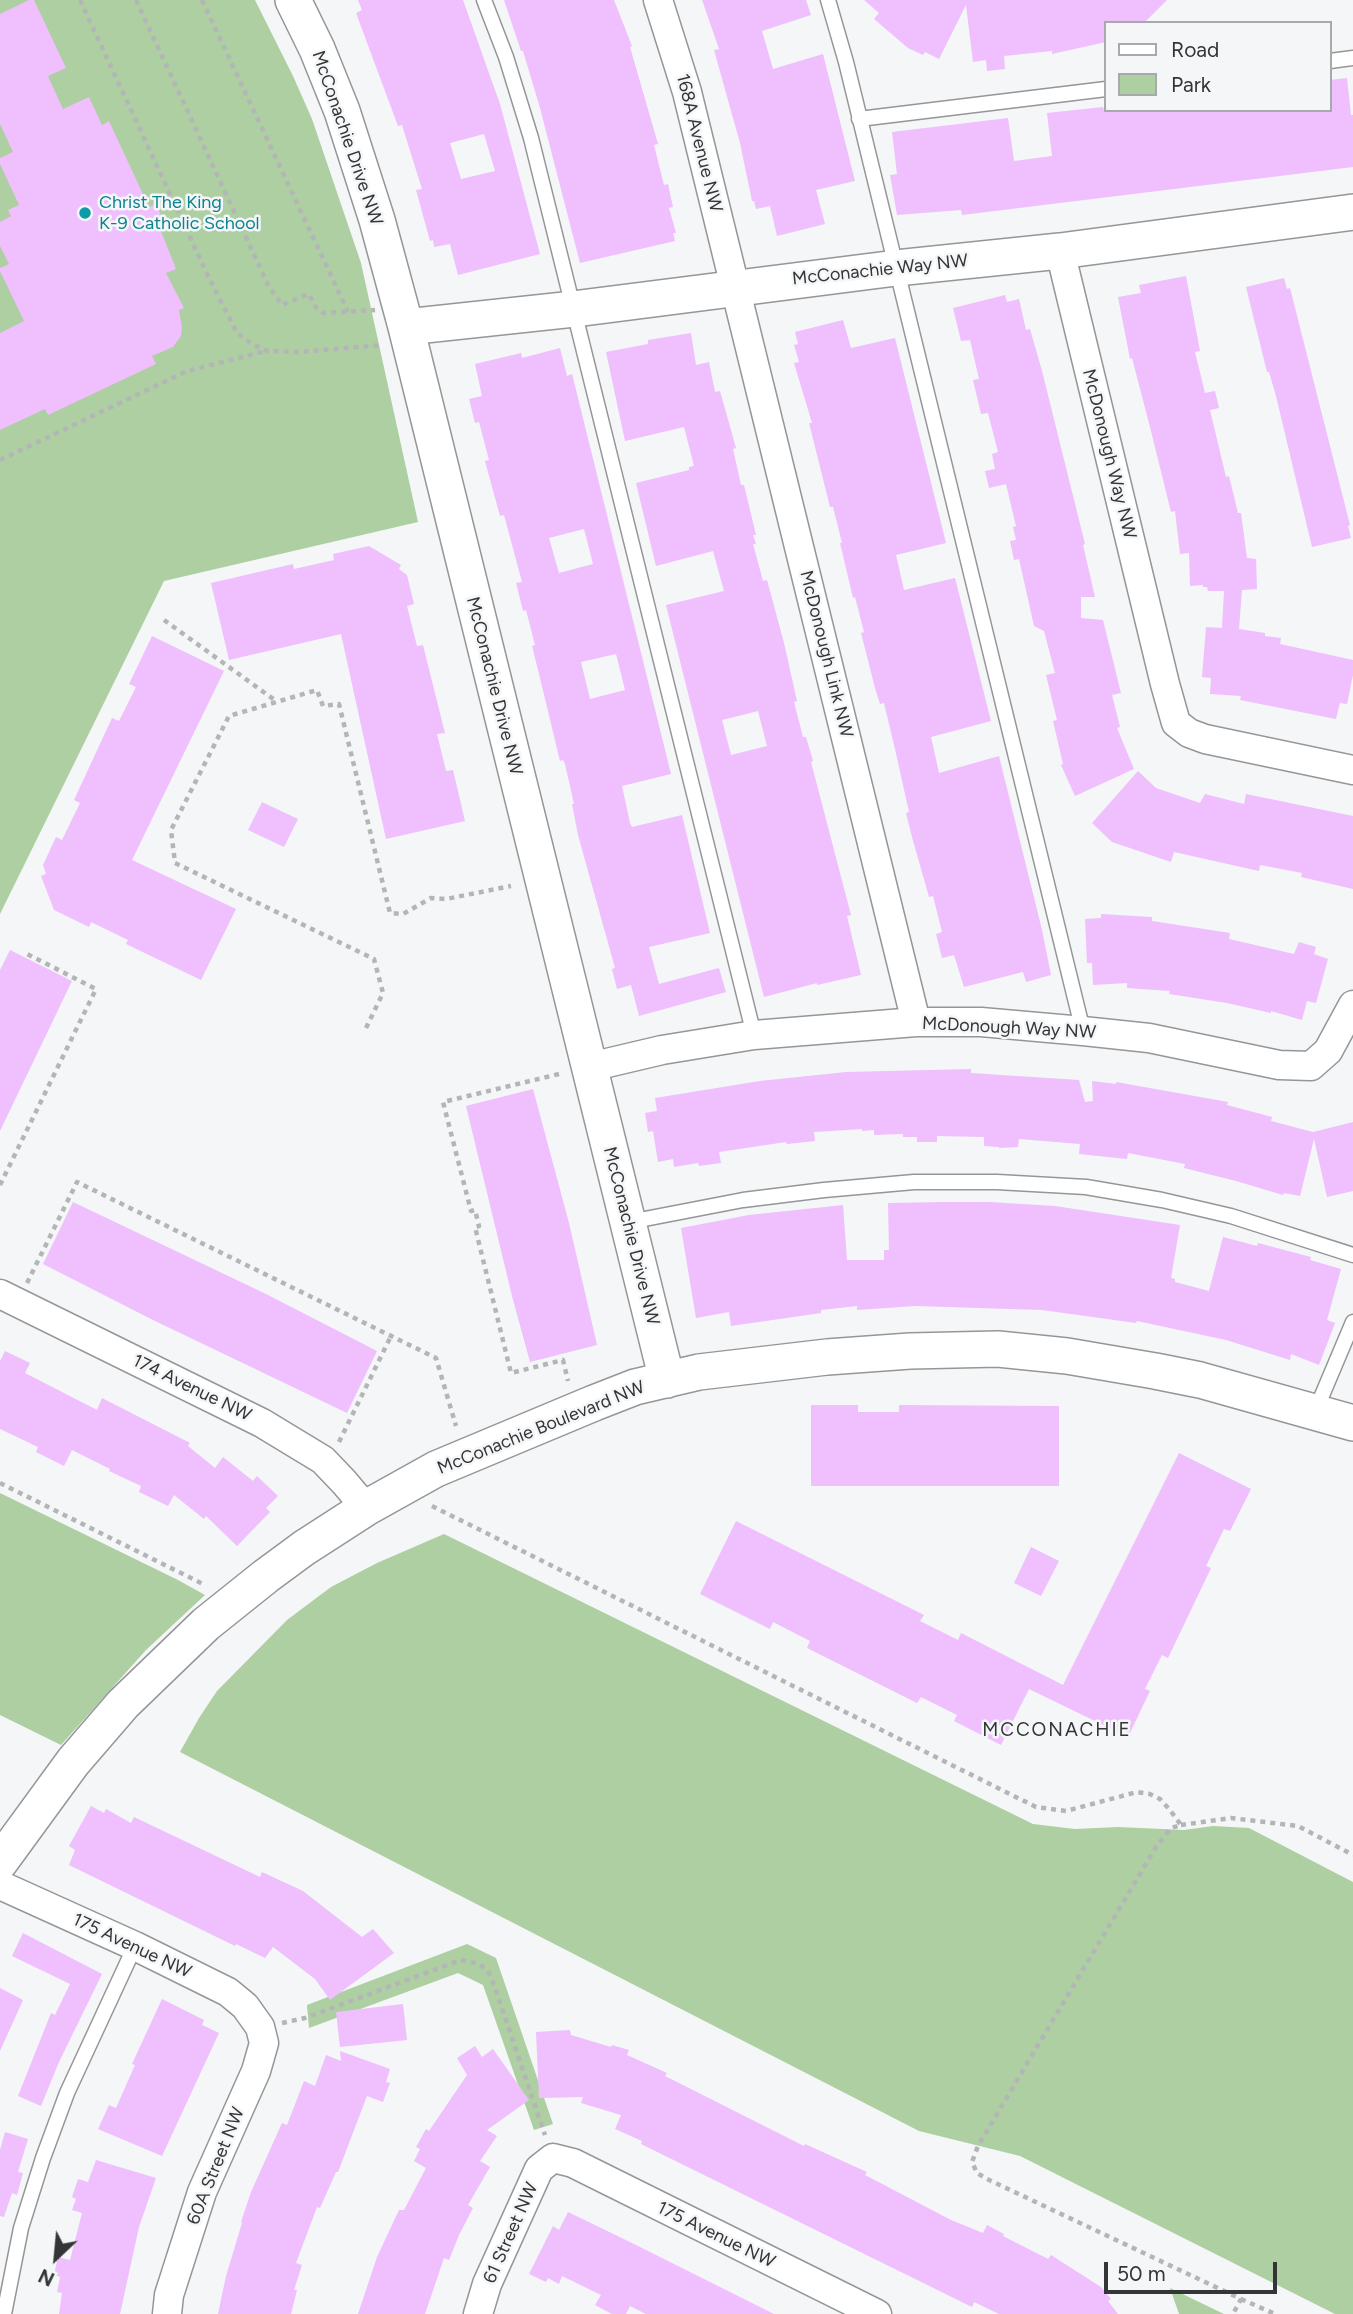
<!DOCTYPE html>
<html>
<head>
<meta charset="utf-8">
<style>
	body { margin:0 }
	#map { position:relative; width:1353px; height:2314px; overflow:hidden; background:#f4f6f8; font-family:Figtree,sans-serif }
	canvas { display:block }
	.legend { position:absolute; left:1104px; top:21px; width:228px; height:91px; box-sizing:border-box; background:#f4f6f8; border:2px solid #a7a9aa; margin:0; padding:9px 12px; list-style:none; font-size:21px; color:#343536 }
	.legend li { display:flex; align-items:center; gap:14px; height:35px }
	.legend b { width:35px; border:2px solid #a7a9aa }
	.north { position:absolute; left:21px; top:2223px; width:70px; height:70px; -webkit-text-stroke:5px #f4f6f8; paint-order:stroke; rotate:206deg; font-size:19px; font-weight:700; line-height:28px; text-align:center; color:#343536 }
	.north::after { content:''; display:block; margin:auto; width:24px; height:32px; background:#343536; clip-path:polygon(50% 0,100% 100%,50% 72%,0 100%) }
	.scale { position:absolute; left:1104px; top:2262px; width:173px; height:32px; box-sizing:border-box; border:4px solid #343536; border-top:0; padding-left:9px; font-size:21px; line-height:24px; white-space:nowrap; color:#343536; -webkit-text-stroke:5px #f4f6f8; paint-order:stroke }
</style>
</head>
<body>
<div id="map">
<canvas width="1353" height="2314"></canvas>
<ul class="legend">
<li><b style="height:9px;background:#fff"></b>Road</li>
<li><b style="height:19px;background:#adcfa1"></b>Park</li>
</ul>
<div class="north">N</div>
<div class="scale">50 m</div>
</div>
<script>
const g = document.querySelector('canvas').getContext('2d');
g.lineJoin = 'round';
function paint(path, color) {
  g.fillStyle = color;
  g.fill(path, 'evenodd');
}
function toPath(rows) {
  const path = new Path2D();
  for (const r of rows) {
    path.moveTo(r[0], r[1]);
    for (let i = 2; i < r.length; i += 2) path.lineTo(r[i], r[i + 1]);
  }
  return path;
}
function strokePath(path, color, width, dash) {
  g.strokeStyle = color;
  g.lineWidth = width;
  g.lineCap = dash ? 'butt' : 'round';
  g.setLineDash(dash || []);
  g.stroke(path);
}
function drawText(font, color, halo, rows, align = 'center') {
  g.font = font + ' Figtree,sans-serif';
  g.lineWidth = 5;
  g.setLineDash([]);
  g.textBaseline = 'middle';
  g.strokeStyle = halo;
  g.fillStyle = color;
  for (const [text, x, y, turn = 0] of rows) {
    g.save();
    g.translate(x, y);
    g.rotate((+turn || 0) * Math.PI / 180);
    g.textAlign = isNaN(turn) ? turn : align;
    if (halo) g.strokeText(text, 0, 0);
    g.fillText(text, 0, 0);
    g.restore();
  }
}
paint(toPath([
	[0,0,255,0,293,76,312,119,361,263,418,522,164,581,0,914],
	[0,1493,178,1580,205,1595,146,1650,61,1745,0,1715],
	[444,1534,1033,1824,1075,1829,1118,1827,1184,1830,1213,1826,1249,1828,1353,1882,1353,2314,1335,2314,1020,2156,919,2131,180,1752,199,1718,217,1691,287,1620,331,1587,377,1563],
	[467,1944,496,1958,553,2124,534,2130,483,1985,458,1973,309,2028,307,2005],
	[1170,2288,1224,2314,1179,2314]
]), '#adcfa1');
paint(toPath([
	[29,0,34,0,66,68,48,76,63,109,89,97,102,125,109,121,149,207,156,204,165,224,159,226,176,269,166,273,184,308,179,310,182,328,181,336,173,347,152,356,156,364,48,415,45,409,0,430,0,333,24,321,0,271,0,268,9,264,0,246,0,222,11,216,8,210,19,205,0,164,0,158,13,152,0,124,0,14],
	[358,0,463,0,500,104,540,254,458,275,450,244,434,247,433,240,430,241,416,190,422,189,402,125,398,126,356,13,362,10],
	[484,134,495,171,461,179,450,143],
	[504,0,614,0,632,46,630,47,658,144,654,145,664,185,668,184,673,207,669,208,676,233,673,233,675,241,580,263,540,108,523,51,521,51],
	[702,0,806,0,811,15,762,31,773,69,823,54,855,181,816,190,825,224,777,236,770,206,756,209,754,201,752,201,740,143,714,50,719,49],
	[864,0,1167,0,1144,23,1106,23,1106,42,1052,54,1052,51,1004,56,1005,69,987,71,986,60,973,62,966,5,939,59,925,52,923,55,908,48,874,19,879,13],
	[1347,78,1351,115,1353,115,1353,167,962,215,961,210,897,215,890,175,897,174,892,132,1008,118,1014,161,1052,156,1047,113,1103,107,1104,110,1330,110,1330,80],
	[1186,276,1200,351,1195,352,1205,393,1215,391,1219,408,1210,410,1226,477,1229,476,1238,513,1241,513,1247,558,1256,559,1257,589,1242,590,1239,629,1265,633,1265,636,1281,638,1280,644,1353,660,1353,675,1347,704,1340,703,1336,719,1240,700,1241,696,1210,694,1211,678,1202,677,1206,627,1222,628,1224,591,1208,591,1207,587,1203,587,1203,585,1190,586,1189,553,1180,554,1175,511,1171,512,1151,431,1132,358,1130,359,1118,297,1141,293,1139,285],
	[1284,278,1287,289,1290,288,1350,525,1348,526,1351,538,1312,547,1276,396,1269,372,1267,372,1246,287],
	[1005,295,1007,302,1019,299,1026,330,1030,329,1042,371,1085,544,1083,545,1095,597,1081,597,1081,618,1103,620,1121,693,1112,695,1120,727,1117,728,1134,769,1075,796,1061,765,1063,764,1053,721,1057,720,1046,675,1055,673,1044,631,1034,626,1019,559,1014,560,1010,541,1016,540,1013,527,1016,526,1006,484,989,488,985,471,995,469,992,454,998,452,988,413,981,414,973,380,979,379,970,340,961,341,953,308],
	[843,320,851,348,895,338,946,543,896,555,904,590,955,578,991,721,931,737,939,773,999,756,1042,930,1051,975,1026,982,1023,972,964,987,954,955,942,958,936,934,942,932,933,896,929,897,912,837,906,813,909,812,895,749,884,703,880,704,875,688,861,633,864,632,855,597,853,598,840,543,842,543,833,507,830,507,809,423,812,423,794,363,799,362,794,345,798,344,795,332],
	[691,333,696,365,709,362,715,392,720,391,731,430,736,448,733,449,741,485,744,485,756,535,753,535,756,544,753,544,763,581,767,580,784,643,797,701,794,702,803,737,806,737,813,761,811,762,851,915,847,916,861,975,817,985,817,983,764,997,666,605,724,591,713,551,656,566,636,483,689,470,689,467,694,466,684,427,625,441,606,352,648,344,648,340],
	[758,711,767,746,731,755,722,720],
	[560,348,567,376,572,374,577,394,671,774,622,786,630,823,632,827,682,815,710,933,649,947,659,984,719,968,726,992,639,1016,631,985,617,989,612,969,615,968,578,835,572,804,574,804,565,764,563,760,560,761,540,678,532,646,535,645,526,610,523,611,516,583,522,582,504,515,500,516,485,461,489,460,479,422,475,423,469,399,482,396,475,364,521,353,522,358],
	[584,529,593,564,559,573,549,538],
	[616,654,625,690,590,699,581,662],
	[369,546,401,565,399,569,407,575,414,604,407,606,417,646,423,645,445,733,437,734,446,771,453,770,465,821,386,839,341,634,229,660,211,583,293,564,294,569,334,560,333,554],
	[152,636,224,671,132,860,236,909,201,980,126,944,128,940,91,922,89,927,54,910,41,876,46,874,43,865,56,837,62,840,80,803,74,800,112,718,119,721,136,687,129,684],
	[1138,771,1156,788,1200,803,1205,794,1244,804,1246,794,1353,816,1353,889,1301,877,1302,873,1260,865,1259,871,1174,852,1171,862,1112,842,1092,823],
	[262,802,298,819,284,847,248,830],
	[1101,914,1152,917,1152,921,1230,933,1229,939,1294,954,1299,942,1316,947,1314,954,1328,959,1316,1003,1307,1001,1302,1020,1271,1011,1271,1013,1227,1003,1169,994,1170,991,1127,988,1127,983,1093,985,1092,963,1087,963,1085,919,1101,918],
	[10,950,72,981,0,1131,0,970],
	[971,1069,971,1073,1079,1080,1085,1102,1093,1101,1092,1081,1116,1084,1116,1082,1228,1102,1227,1105,1272,1117,1271,1121,1313,1132,1353,1122,1353,1191,1327,1197,1314,1139,1300,1196,1284,1193,1283,1195,1236,1181,1184,1168,1185,1164,1128,1153,1127,1159,1079,1154,1080,1144,1019,1139,1018,1147,999,1148,999,1147,984,1146,984,1137,937,1136,937,1142,917,1142,917,1137,903,1137,903,1134,874,1135,874,1130,862,1131,862,1129,814,1132,815,1141,787,1144,786,1142,719,1152,721,1163,699,1166,698,1163,674,1167,673,1159,658,1162,653,1131,648,1132,645,1113,657,1111,655,1098,760,1081,846,1072],
	[533,1089,569,1223,597,1345,530,1362,512,1296,466,1106],
	[73,1202,266,1294,377,1351,347,1413,153,1320,43,1264],
	[943,1202,989,1202,1055,1206,1180,1225,1171,1278,1175,1279,1175,1282,1209,1291,1223,1237,1257,1246,1258,1243,1311,1257,1310,1260,1341,1269,1327,1320,1335,1323,1319,1365,1291,1354,1290,1360,1226,1340,1137,1321,1136,1323,1042,1310,915,1306,857,1310,857,1306,821,1310,821,1313,731,1326,729,1312,696,1318,681,1228,749,1215,843,1205,847,1260,884,1260,884,1250,889,1250,888,1203],
	[5,1351,30,1363,25,1373,97,1410,102,1398,190,1443,188,1446,215,1468,223,1457,253,1481,257,1476,278,1496,266,1508,270,1512,237,1546,206,1516,204,1519,174,1495,168,1506,139,1492,141,1486,109,1471,110,1469,72,1450,64,1466,36,1452,38,1447,0,1429,0,1361],
	[811,1405,858,1405,858,1412,899,1412,899,1405,1059,1406,1059,1486,811,1486],
	[1179,1453,1251,1489,1230,1531,1224,1529,1206,1566,1211,1568,1168,1658,1162,1655,1145,1689,1150,1691,1128,1737,1029,1689,1001,1745,954,1721,957,1715,921,1697,917,1703,807,1648,810,1641,773,1622,770,1629,700,1594,736,1521,924,1615,920,1621,958,1640,961,1633,1063,1685],
	[1031,1547,1059,1561,1041,1596,1014,1583],
	[91,1806,104,1813,106,1809,131,1823,134,1817,260,1877,262,1872,303,1891,362,1937,373,1929,394,1953,330,2000,315,1979,273,1947,265,1958,236,1944,235,1946,69,1865,75,1850,69,1846],
	[23,1933,102,1974,59,2062,41,2106,18,2096,51,2013,55,2015,70,1984,12,1956],
	[0,1988,23,2000,0,2051],
	[162,1999,204,2020,202,2025,219,2033,162,2156,98,2129,109,2105,116,2108,135,2065,132,2064],
	[403,2004,407,2040,340,2047,336,2012],
	[570,2030,571,2035,611,2047,612,2045,629,2050,627,2055,667,2073,665,2076,804,2146,805,2144,867,2172,865,2175,951,2220,983,2233,987,2225,1004,2234,1003,2236,1048,2259,1051,2255,1101,2287,1111,2299,1108,2301,1118,2314,999,2314,974,2302,972,2307,641,2144,642,2141,615,2129,621,2115,581,2103,583,2097,539,2098,536,2032],
	[475,2046,482,2057,493,2049,529,2100,487,2130,497,2136,480,2161,490,2167,468,2205,473,2208,459,2235,449,2260,444,2258,425,2314,358,2314,377,2257,399,2210,404,2210,426,2168,414,2161,420,2149,416,2147,426,2129,429,2131,467,2075,457,2058],
	[340,2051,390,2069,386,2082,390,2083,383,2102,367,2096,338,2172,336,2172,320,2208,317,2207,296,2263,302,2265,294,2290,297,2290,291,2314,218,2314,226,2276,242,2223,241,2222,251,2192,282,2123,287,2125,304,2081,315,2086,326,2055,341,2061],
	[5,2132,28,2139,18,2172,23,2173,17,2195,12,2193,4,2217,0,2216,0,2150],
	[96,2160,156,2178,139,2227,120,2314,59,2314,62,2293,57,2292,60,2277,54,2275,58,2257,70,2260,82,2213,72,2210,76,2199,72,2197,78,2179,88,2182],
	[568,2212,634,2244,774,2314,646,2314,630,2306,626,2314,612,2314,595,2305,601,2295,562,2276,559,2284,548,2278,546,2282,529,2274,553,2226,559,2230]
]), '#efbffe');
const service = toPath([
	[484,0,506,57,531,138,754,1035],
	[828,0,846,62,1083,1031],
	[1330,61,1353,58],
	[859,119,1106,89],
	[629,1222,743,1200,824,1190,914,1182,997,1182,1086,1187,1162,1200,1231,1216,1353,1255],
	[1315,1412,1353,1322],
	[4,2314,21,2228,43,2158,67,2093,135,1946]
]);
const minor = toPath([
	[658,0,687,92,916,1022],
	[1060,251,1165,684,1176,723,1189,733,1205,739,1353,770],
	[590,1067,662,1050,754,1035,916,1022,981,1022,1083,1031,1149,1038,1279,1065,1311,1066,1328,1051,1353,1005],
	[0,1294,262,1423,323,1460,344,1482,366,1508],
	[0,1885,135,1946,228,1992,245,2006,260,2027,264,2043,256,2071,202,2192,169,2295,167,2314],
	[478,2314,487,2284,539,2169,553,2158,573,2163,877,2314]
]);
const tertiary = toPath([
	[293,0,317,49,342,111,377,220,406,327,667,1380],
	[406,327,574,309,896,268,1060,251,1353,212],
	[0,1862,73,1762,123,1704,206,1624,266,1576,304,1548,366,1508,436,1469,594,1403,635,1387,699,1372,827,1357,910,1351,998,1349,1067,1356,1155,1371,1200,1380,1353,1423]
]);
strokePath(service, '#949697', 17);
strokePath(minor, '#949697', 31);
strokePath(tertiary, '#949697', 38);
strokePath(toPath([
	[80,0,208,276,237,333,252,344,267,351,300,352,383,345],
	[136,0,269,287,282,305,309,294,316,308,324,313,375,310],
	[202,0,348,312],
	[0,460,187,371,266,351],
	[164,620,276,701],
	[366,1028,383,993,374,959,175,863,171,830,229,716,317,690,323,706,339,704,390,913,403,914,431,898,446,899,511,886],
	[559,1074,443,1102,471,1211,475,1210,479,1226,475,1227,511,1373,563,1360,568,1381],
	[0,1185,96,989,25,953],
	[27,1283,77,1182,436,1358,456,1426],
	[339,1442,391,1336],
	[0,1483,205,1585],
	[432,1506,1036,1807,1066,1811,1137,1792,1150,1794,1160,1799,1170,1810,1181,1825,1171,1828,1156,1847,978,2146,972,2162,977,2173,987,2179,1241,2299,1233,2314],
	[1181,1825,1231,1818,1298,1826,1353,1855],
	[282,2023,305,2018,461,1960,479,1964,488,1971,494,1985,545,2135],
	[1241,2299,1275,2314]
]), '#b4b5b7', 4.5, [5, 5]);
strokePath(service, '#fff', 14);
strokePath(minor, '#fff', 28);
strokePath(tertiary, '#fff', 35);
for (const [x, y, r, color] of [
	[85,213,7,"#0f9aa8"]
]) {
  const dot = new Path2D();
  dot.arc(x, y, r, 0, 2 * Math.PI);
  g.fillStyle = color;
  g.fill(dot);
  strokePath(dot, '#f4f6f8', 2.5);
}
drawText('18px', '#343536', '#f4f6f8', [
	["McConachie Drive NW",347,138,71],
	["168A Avenue NW",699,143,76],
	["McConachie Way NW",880,270,-6],
	["McDonough Way NW",1109,454,76],
	["McDonough Link NW",826,654,76],
	["McConachie Drive NW",494,686,76],
	["McDonough Way NW",1009,1028,3],
	["McConachie Drive NW",631,1236,76],
	["174 Avenue NW",192,1388,26],
	["McConachie Boulevard NW",541,1428,-22],
	["175 Avenue NW",132,1946,25],
	["60A Street NW",216,2166,-68],
	["61 Street NW",511,2233,-66],
	["175 Avenue NW",716,2235,26]
]);
drawText('18px', '#0d838f', '#f4f6f8', [
	["Christ The King",99,203],
	["K-9 Catholic School",99,224]
], 'left');
g.letterSpacing = '2px';
drawText('19px', '#343536', '#f4f6f8', [
	["MCCONACHIE",1057,1730]
]);
g.letterSpacing = '0px';
</script>
</body>
</html>
